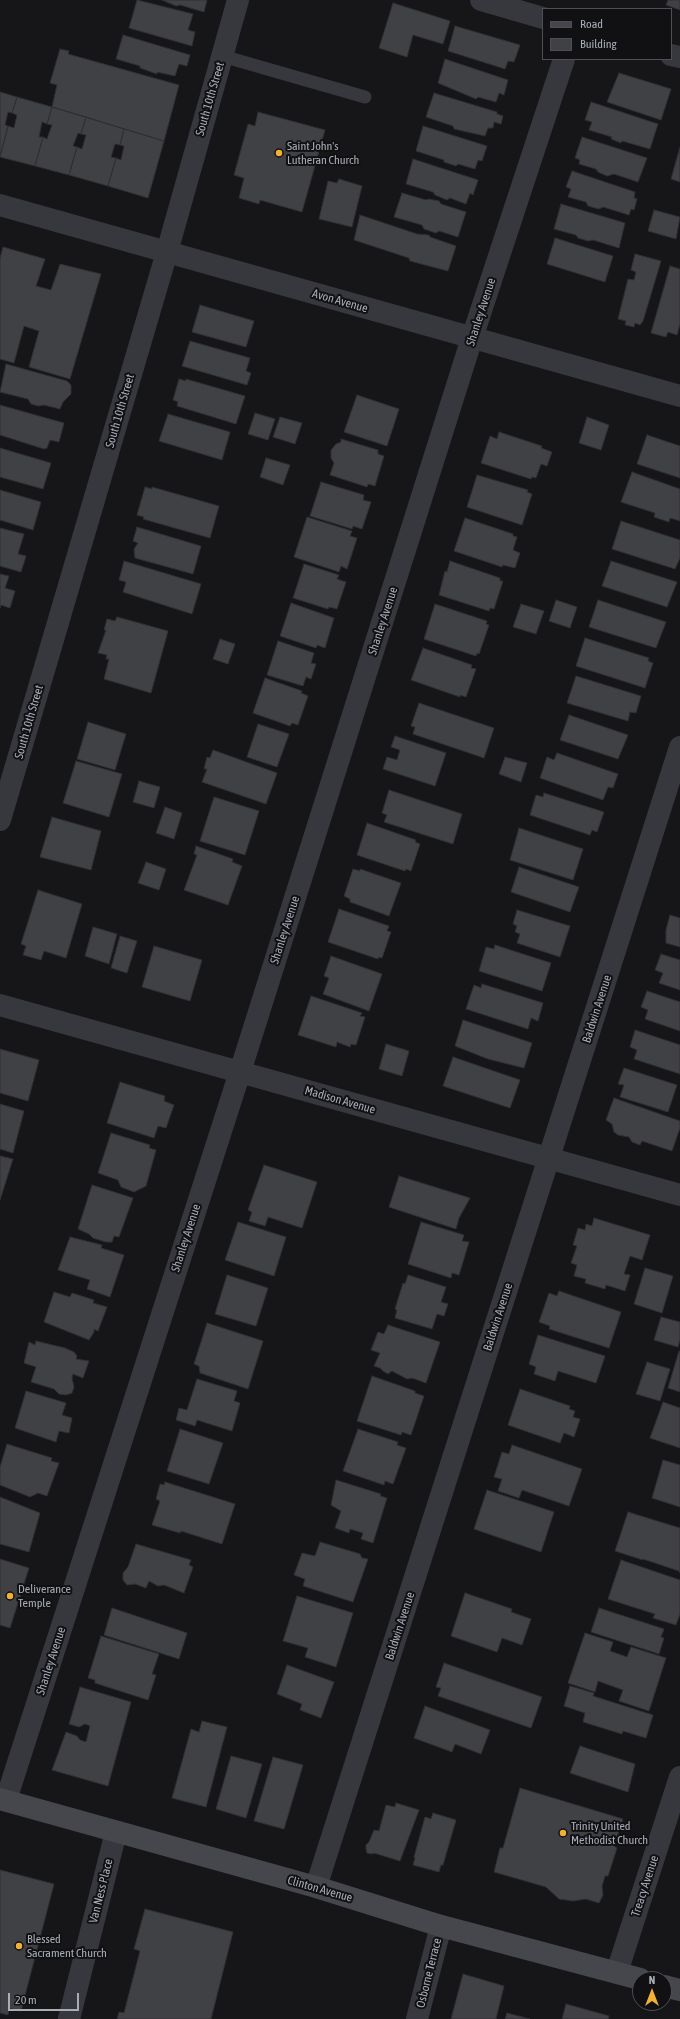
<!DOCTYPE html>
<html>
<head>
<meta charset="utf-8">
<style>
	body { margin:0 }
	#map { position:relative; width:680px; height:2019px; overflow:hidden; background:#161618; font-family:"Asap Condensed",sans-serif }
	canvas { display:block }
	.legend { position:absolute; left:542px; top:8px; width:130px; height:52px; box-sizing:border-box; background:#111113; border:1px solid #4d4f55; margin:0; padding:5px 7px; list-style:none; font-size:12px; color:#a8adb8 }
	.legend li { display:flex; align-items:center; gap:8px; height:20px }
	.legend b { width:20px; border:1px solid #4d4f55 }
	.north { position:absolute; left:632px; top:1971px; width:40px; height:40px; box-sizing:border-box; background:#111113; border:1px solid #4d4f55; border-radius:50%; rotate:0deg; font-size:11px; font-weight:700; line-height:16px; text-align:center; color:#a8adb8 }
	.north::after { content:''; display:block; margin:auto; width:14px; height:18px; background:#f2b134; clip-path:polygon(50% 0,100% 100%,50% 72%,0 100%) }
	.scale { position:absolute; left:8px; top:1993px; width:71px; height:18px; box-sizing:border-box; border:2px solid #a8adb8; border-top:0; padding-left:5px; font-size:12px; line-height:14px; white-space:nowrap; color:#a8adb8; -webkit-text-stroke:3px #111113; paint-order:stroke }
</style>
</head>
<body>
<div id="map">
<canvas width="680" height="2019"></canvas>
<ul class="legend">
<li><b style="height:5px;background:#45474d"></b>Road</li>
<li><b style="height:11px;background:#404145"></b>Building</li>
</ul>
<div class="north">N</div>
<div class="scale">20 m</div>
</div>
<script>
const g = document.querySelector('canvas').getContext('2d');
g.lineJoin = 'round';
function paint(path, color) {
  g.fillStyle = color;
  g.fill(path, 'evenodd');
}
function toPath(rows) {
  const path = new Path2D();
  for (const r of rows) {
    path.moveTo(r[0], r[1]);
    for (let i = 2; i < r.length; i += 2) path.lineTo(r[i], r[i + 1]);
  }
  return path;
}
function strokePath(path, color, width, dash) {
  g.strokeStyle = color;
  g.lineWidth = width;
  g.lineCap = dash ? 'butt' : 'round';
  g.setLineDash(dash || []);
  g.stroke(path);
}
function drawText(font, color, halo, rows, align = 'center') {
  g.font = font + ' "Asap Condensed",sans-serif';
  g.lineWidth = 4;
  g.setLineDash([]);
  g.textBaseline = 'middle';
  g.strokeStyle = halo;
  g.fillStyle = color;
  for (const [text, x, y, turn = 0] of rows) {
    g.save();
    g.translate(x, y);
    g.rotate((+turn || 0) * Math.PI / 180);
    g.textAlign = isNaN(turn) ? turn : align;
    if (halo) g.strokeText(text, 0, 0);
    g.fillText(text, 0, 0);
    g.restore();
  }
}
const building = toPath([
	[137,0,193,14,188,30,195,32,192,46,129,28,137,0],
	[162,0,207,0,204,12,180,5,176,6,162,0],
	[668,0,680,0,680,10,666,5,668,0],
	[393,3,450,21,443,44,413,35,407,57,379,48,393,3],
	[455,26,520,45,514,62,508,61,505,69,448,51,455,26],
	[123,35,190,55,187,66,179,64,175,76,157,72,157,74,140,68,140,66,116,59,123,35],
	[60,49,69,51,68,54,179,85,164,141,52,107,57,85,50,83,60,49],
	[445,59,508,80,504,95,499,93,496,102,478,97,476,99,438,83,445,59],
	[619,73,671,89,661,120,607,102,619,73],
	[0,92,17,97,12,113,8,112,5,125,8,126,0,157,0,92],
	[434,93,497,112,497,114,503,116,501,124,494,122,493,128,488,128,485,136,454,129,453,126,426,117,434,93],
	[17,97,52,107,47,124,42,122,39,137,43,137,35,166,0,157,8,126,14,128,17,115,12,113,17,97],
	[591,102,658,124,650,149,622,141,621,143,611,139,612,137,589,130,592,122,585,120,591,102],
	[52,107,86,117,81,134,78,133,73,146,77,147,69,175,35,166,43,137,47,139,52,125,47,124,52,107],
	[258,112,325,130,302,212,260,200,259,204,239,198,244,178,234,175,248,124,255,126,258,112],
	[86,117,124,129,120,145,115,144,111,157,116,158,108,186,69,175,77,147,82,149,86,135,81,134,86,117],
	[423,126,487,146,482,161,478,160,475,169,458,164,456,166,444,162,444,160,416,151,423,126],
	[124,129,164,141,148,198,108,186,116,158,121,160,124,146,120,145,124,129],
	[582,137,647,158,638,182,614,174,607,176,598,172,596,169,579,164,580,160,575,158,582,137],
	[680,147,680,182,671,179,680,147],
	[413,159,478,180,473,195,470,193,466,204,450,198,447,200,435,195,433,192,406,184,413,159],
	[572,171,635,192,634,198,637,199,634,210,631,209,629,215,603,207,599,209,588,206,586,202,568,197,571,189,566,187,572,171],
	[339,179,362,186,352,227,319,219,328,181,337,183,339,179],
	[402,193,426,200,429,199,439,201,441,204,466,212,458,237,439,231,436,233,424,229,422,225,394,217,402,193],
	[561,204,625,223,619,248,593,240,588,241,578,238,576,235,554,229,561,204],
	[654,210,680,217,676,239,648,231,654,210],
	[360,215,417,234,429,235,430,237,456,246,448,271,410,261,409,258,354,240,360,215],
	[555,238,613,256,605,282,547,264,555,238],
	[3,247,45,259,36,286,51,290,60,264,101,274,70,379,29,367,39,331,24,326,14,363,0,359,0,258,3,247],
	[635,254,661,261,643,321,640,325,635,323,634,327,625,325,626,321,618,319,628,279,634,280,636,272,631,270,635,254],
	[670,266,680,269,680,324,677,335,668,332,666,337,651,333,670,266],
	[200,305,254,321,246,347,192,332,200,305],
	[190,341,250,358,246,371,251,373,247,385,182,366,190,341],
	[6,364,67,381,71,385,71,394,63,402,60,409,44,405,38,406,31,404,28,399,0,392,6,364],
	[179,379,186,381,186,379,245,396,236,424,177,406,178,402,173,400,179,379],
	[357,395,399,409,387,446,344,432,357,395],
	[0,405,64,423,59,442,50,440,47,448,44,449,0,435,0,405],
	[255,413,275,419,268,440,248,434,255,413],
	[168,414,230,432,222,460,159,441,168,414],
	[280,417,302,423,295,444,273,437,280,417],
	[587,417,609,425,601,450,579,443,587,417],
	[499,432,542,446,541,448,552,452,547,466,541,464,536,478,532,477,531,479,481,463,490,436,497,439,499,432],
	[647,435,680,446,680,478,637,464,647,435],
	[341,439,378,450,378,454,384,456,375,486,368,484,367,487,330,475,334,463,331,458,331,450,336,444,341,442,341,439],
	[0,448,51,463,43,489,0,477,0,448],
	[266,458,290,465,283,485,260,477,266,458],
	[632,472,680,489,680,521,670,518,669,522,654,517,655,513,621,502,632,472],
	[477,475,528,490,527,492,532,494,522,525,467,507,477,475],
	[321,482,364,495,363,500,371,502,362,529,353,526,352,529,310,516,321,482],
	[145,487,152,489,152,487,219,506,210,538,143,519,144,517,137,515,145,487],
	[0,490,41,502,33,530,0,520,0,490],
	[307,517,352,531,350,536,357,538,347,569,341,566,339,572,294,557,307,517],
	[465,518,513,534,513,536,517,537,513,550,520,553,515,568,503,565,502,567,454,551,465,518],
	[621,521,680,540,680,558,675,569,612,549,621,521],
	[137,527,201,546,193,574,135,558,134,549,138,543,133,541,137,527],
	[0,528,24,534,18,554,26,556,21,572,0,566,0,528],
	[124,561,201,584,192,614,123,592,126,582,119,580,124,561],
	[450,561,500,578,500,581,503,581,494,609,490,608,489,611,439,595,445,571,447,572,450,561],
	[611,561,677,582,667,607,602,586,611,561],
	[304,564,339,575,337,579,346,582,337,609,329,607,328,609,293,598,304,564],
	[0,574,9,576,5,588,15,591,10,608,1,605,0,608,0,574],
	[556,600,577,607,570,628,549,621,556,600],
	[598,600,666,622,656,648,589,627,598,600],
	[291,603,334,618,325,648,317,645,316,648,280,636,291,603],
	[435,604,487,621,486,624,489,625,479,654,477,653,476,656,424,639,435,604],
	[521,604,544,611,536,634,513,627,521,604],
	[117,617,168,631,151,693,104,679,109,659,106,659,107,655,98,653,106,630,104,630,107,619,115,621,117,617],
	[585,638,649,658,648,661,653,663,645,688,576,666,585,638],
	[220,639,235,644,228,664,213,659,220,639],
	[278,641,314,653,311,663,316,664,311,679,306,677,303,686,267,675,278,641],
	[423,648,472,665,471,668,476,669,466,697,460,695,460,697,411,680,423,648],
	[576,676,641,696,636,713,630,712,628,721,567,703,576,676],
	[265,678,302,691,301,693,308,696,298,725,292,723,290,726,253,713,265,678],
	[419,703,494,728,484,758,413,734,415,727,411,726,419,703],
	[569,715,628,735,618,759,560,740,569,715],
	[88,722,126,734,115,770,77,759,88,722],
	[258,724,289,734,277,767,247,757,258,724],
	[395,736,446,753,435,786,383,769,387,757,397,760,400,750,391,747,395,736],
	[213,750,277,773,266,804,202,782,207,769,204,769,207,757,210,758,213,750],
	[557,753,618,774,613,788,608,787,603,800,540,778,547,757,554,760,557,753],
	[505,757,527,763,521,782,499,774,505,757],
	[76,761,122,774,109,817,63,803,76,761],
	[139,781,160,787,154,808,133,802,139,781],
	[389,790,462,814,453,844,384,822,387,815,382,813,389,790],
	[544,793,604,812,597,832,592,830,590,835,530,815,536,795,543,797,544,793],
	[214,797,259,811,245,855,200,841,214,797],
	[165,807,182,813,174,839,156,833,165,807],
	[52,817,101,831,91,870,40,857,52,817],
	[367,823,416,840,415,842,420,844,411,871,406,869,405,871,357,855,367,823],
	[519,828,583,849,573,880,510,860,519,828],
	[196,846,233,859,232,862,242,866,228,905,184,890,197,855,194,854,196,846],
	[146,862,166,869,159,890,138,883,146,862],
	[519,867,579,887,570,912,511,892,519,867],
	[353,869,360,871,360,869,401,883,389,916,350,902,350,899,344,896,353,869],
	[38,890,82,904,66,958,44,951,41,960,23,955,26,946,21,944,38,890],
	[339,909,389,926,387,931,391,932,382,958,379,957,378,959,328,942,339,909],
	[517,910,570,926,560,957,517,943,520,934,515,932,517,926,513,924,517,910],
	[670,915,680,918,680,947,666,943,666,930,670,915],
	[93,927,117,934,109,964,85,956,93,927],
	[120,936,137,941,127,973,111,968,120,936],
	[495,945,551,963,542,991,479,971,486,947,494,949,495,945],
	[154,946,202,960,190,1001,142,987,154,946],
	[661,954,680,960,680,990,659,983,663,973,655,970,661,954],
	[331,956,382,974,369,1011,323,994,329,978,324,976,331,956],
	[482,984,543,1003,538,1021,531,1018,528,1029,466,1009,474,985,481,988,482,984],
	[647,991,680,1002,680,1031,645,1019,648,1010,641,1007,647,991],
	[311,996,362,1013,360,1016,365,1017,356,1045,351,1044,350,1047,337,1042,336,1047,298,1035,311,996],
	[463,1020,532,1043,524,1068,488,1059,455,1046,463,1020],
	[635,1030,680,1045,680,1074,634,1059,637,1050,630,1047,635,1030],
	[386,1044,409,1051,402,1076,379,1069,386,1044],
	[0,1049,39,1060,28,1101,0,1093,0,1049],
	[453,1057,520,1080,510,1108,443,1086,453,1057],
	[624,1068,677,1085,668,1112,620,1097,624,1085,618,1084,624,1068],
	[120,1082,165,1096,164,1101,174,1105,166,1128,158,1126,154,1138,107,1123,120,1082],
	[614,1098,680,1121,680,1128,672,1151,642,1141,640,1145,632,1142,629,1137,618,1135,614,1132,612,1124,606,1120,614,1098],
	[0,1104,24,1111,13,1153,0,1149,0,1104],
	[111,1133,150,1145,149,1148,156,1150,146,1186,134,1192,121,1187,118,1180,98,1173,111,1133],
	[0,1156,13,1159,0,1200,0,1156],
	[264,1165,317,1182,302,1228,268,1217,265,1226,249,1221,252,1212,248,1210,264,1165],
	[399,1176,470,1198,459,1218,456,1229,389,1207,399,1176],
	[92,1185,133,1198,119,1237,114,1236,112,1242,106,1242,93,1238,89,1234,78,1229,92,1185],
	[594,1218,650,1235,642,1260,630,1256,624,1274,630,1275,625,1291,606,1285,605,1289,585,1283,586,1279,574,1276,577,1265,571,1263,577,1246,573,1245,578,1228,585,1230,586,1224,592,1226,594,1218],
	[238,1222,286,1237,274,1276,225,1260,238,1222],
	[421,1222,464,1235,462,1241,469,1242,459,1275,452,1273,451,1278,408,1264,421,1222],
	[70,1237,102,1245,101,1248,124,1255,110,1297,87,1289,90,1280,58,1270,70,1237],
	[645,1268,673,1276,662,1313,634,1304,645,1268],
	[227,1275,268,1288,256,1326,215,1314,227,1275],
	[408,1275,446,1287,441,1302,448,1304,444,1316,437,1314,432,1329,395,1318,397,1310,395,1309,403,1283,405,1284,408,1275],
	[559,1291,621,1312,609,1348,549,1329,550,1326,539,1322,549,1293,557,1296,559,1291],
	[54,1292,70,1297,72,1293,94,1300,93,1303,107,1307,98,1331,94,1329,94,1332,89,1340,44,1322,54,1292],
	[661,1317,680,1322,680,1339,678,1347,654,1340,661,1317],
	[207,1323,263,1341,248,1389,200,1373,199,1366,194,1364,207,1323],
	[388,1325,440,1342,426,1383,412,1378,407,1379,392,1371,388,1374,383,1371,380,1368,374,1366,380,1353,371,1350,378,1332,384,1334,388,1325],
	[538,1335,605,1356,596,1383,558,1371,555,1381,534,1374,536,1367,529,1364,538,1335],
	[36,1341,65,1348,74,1352,77,1356,76,1359,89,1361,83,1378,73,1374,72,1378,74,1387,72,1393,66,1395,59,1394,54,1389,31,1382,36,1367,24,1363,29,1342,35,1345,36,1341],
	[679,1351,680,1352,680,1392,668,1388,679,1351],
	[647,1362,670,1369,660,1401,636,1394,647,1362],
	[372,1376,415,1391,415,1393,424,1396,411,1435,402,1432,401,1435,357,1421,372,1376],
	[197,1379,237,1391,234,1401,240,1403,232,1431,197,1420,195,1426,176,1420,179,1408,187,1410,197,1379],
	[520,1389,570,1406,569,1409,575,1411,573,1417,580,1419,574,1437,564,1433,560,1443,508,1425,520,1389],
	[26,1391,66,1403,62,1415,72,1418,69,1433,59,1431,56,1442,15,1428,26,1391],
	[663,1402,680,1408,680,1448,650,1438,663,1402],
	[180,1429,223,1443,209,1484,167,1471,180,1429],
	[358,1429,398,1442,397,1445,406,1448,393,1484,385,1481,384,1485,343,1471,358,1429],
	[7,1444,52,1458,51,1461,59,1463,47,1496,38,1493,30,1497,0,1485,0,1467,7,1444],
	[512,1445,582,1469,569,1506,522,1490,519,1498,498,1491,502,1479,494,1477,502,1452,509,1454,512,1445],
	[663,1460,680,1465,680,1507,652,1498,663,1460],
	[336,1480,381,1494,380,1496,387,1498,373,1543,361,1539,363,1533,350,1529,349,1533,335,1528,341,1511,331,1505,336,1480],
	[165,1482,235,1504,222,1544,181,1531,180,1533,152,1525,160,1501,156,1499,160,1484,164,1485,165,1482],
	[487,1490,554,1512,541,1552,474,1529,487,1490],
	[0,1497,40,1513,29,1552,0,1544,0,1497],
	[628,1512,680,1528,680,1573,679,1571,643,1559,643,1560,615,1551,628,1512],
	[320,1542,360,1554,362,1558,368,1559,353,1602,303,1586,305,1579,294,1575,302,1553,315,1556,320,1542],
	[136,1544,191,1560,189,1565,193,1567,184,1593,164,1585,158,1586,149,1581,146,1588,135,1584,127,1585,123,1580,123,1573,128,1567,136,1544],
	[0,1559,29,1568,10,1628,0,1625,0,1559],
	[621,1560,680,1580,680,1614,676,1625,653,1618,655,1614,608,1599,621,1560],
	[465,1593,512,1609,511,1612,531,1619,522,1645,502,1638,497,1652,451,1636,465,1593],
	[297,1596,353,1613,336,1667,305,1657,308,1648,283,1641,297,1596],
	[112,1608,187,1633,179,1659,104,1635,112,1608],
	[599,1608,664,1629,661,1637,664,1638,659,1654,591,1632,599,1608],
	[585,1633,613,1642,610,1651,627,1657,631,1647,666,1658,649,1711,619,1701,623,1690,598,1681,595,1692,568,1683,585,1633],
	[101,1636,159,1654,152,1674,156,1675,148,1700,95,1683,95,1680,88,1678,101,1636],
	[444,1663,542,1697,531,1728,438,1696,441,1688,436,1687,444,1663],
	[287,1665,334,1682,321,1718,300,1710,302,1704,277,1694,287,1665],
	[570,1686,594,1693,593,1696,653,1715,646,1738,623,1731,622,1734,583,1722,585,1713,564,1706,570,1686],
	[80,1687,131,1702,108,1786,52,1770,66,1732,77,1736,80,1740,86,1742,90,1726,85,1724,79,1727,69,1724,80,1687],
	[425,1706,490,1730,481,1754,455,1744,452,1752,414,1738,425,1706],
	[202,1721,227,1727,206,1807,172,1798,191,1729,199,1732,202,1721],
	[580,1746,635,1764,628,1792,570,1773,580,1746],
	[231,1756,262,1764,246,1818,216,1809,231,1756],
	[273,1757,303,1765,284,1829,254,1821,273,1757],
	[520,1788,623,1819,614,1846,617,1848,608,1876,605,1876,602,1886,603,1895,599,1903,586,1899,573,1901,559,1899,546,1887,494,1872,500,1848,503,1848,520,1788],
	[396,1803,419,1810,400,1861,374,1853,372,1854,367,1853,366,1849,366,1845,369,1842,374,1830,379,1831,386,1805,395,1807,396,1803],
	[433,1813,456,1820,443,1865,441,1865,439,1872,413,1865,415,1858,414,1857,425,1817,431,1819,433,1813],
	[0,1870,54,1884,21,2011,9,2008,8,2015,0,2013,0,1870],
	[145,1909,233,1932,211,2019,117,2019,119,2012,124,2013,140,1951,134,1949,145,1909],
	[463,1974,504,1986,496,2019,451,2019,463,1974],
	[566,2004,609,2016,608,2019,562,2019,566,2004],
	[507,2013,530,2019,505,2019,507,2013]
]);
paint(building, '#404145');
strokePath(building, '#303034', 1);
strokePath(toPath([
	[222,56,365,97]
]), '#37383d', 13);
strokePath(toPath([
	[481,0,543,18],
	[671,55,680,57],
	[0,820,167,252,238,0],
	[0,1005,680,1195],
	[6,1800,240,1072,472,338,564,59],
	[316,1887,680,747],
	[617,1972,680,1777],
	[69,2019,116,1832]
]), '#37383d', 22);
strokePath(toPath([
	[0,205,680,396],
	[417,2019,441,1926]
]), '#37383d', 22);
strokePath(toPath([
	[0,1799,316,1887,441,1926,640,1979],
	[664,1986,680,1990]
]), '#45474d', 22);
for (const [x, y, r, color] of [
	[279,153,4,"#f2b134"],
	[10,1596,4,"#f2b134"],
	[563,1833,4,"#f2b134"],
	[19,1946,4,"#f2b134"]
]) {
  const dot = new Path2D();
  dot.arc(x, y, r, 0, 2 * Math.PI);
  g.fillStyle = color;
  g.fill(dot);
  strokePath(dot, '#111113', 1.5);
}
drawText('12px', '#a8adb8', '#111113', [
	["South 10th Street",210,99,-74],
	["Avon Avenue",340,301,16],
	["Shanley Avenue",481,312,-72],
	["South 10th Street",120,411,-74],
	["Shanley Avenue",383,621,-72],
	["South 10th Street",29,722,-74],
	["Shanley Avenue",285,930,-72],
	["Baldwin Avenue",597,1009,-72],
	["Madison Avenue",340,1100,16],
	["Shanley Avenue",186,1238,-72],
	["Baldwin Avenue",498,1317,-72],
	["Baldwin Avenue",400,1626,-72],
	["Shanley Avenue",51,1661,-72],
	["Treacy Avenue",645,1886,-72],
	["Clinton Avenue",320,1889,16],
	["Van Ness Place",101,1891,-76],
	["Osborne Terrace",429,1973,-76]
]);
drawText('12px', '#a8adb8', '#111113', [
	["Saint John's",287,146],
	["Lutheran Church",287,160],
	["Deliverance",18,1589],
	["Temple",18,1603],
	["Trinity United",571,1826],
	["Methodist Church",571,1840],
	["Blessed",27,1939],
	["Sacrament Church",27,1953]
], 'left');
</script>
</body>
</html>
